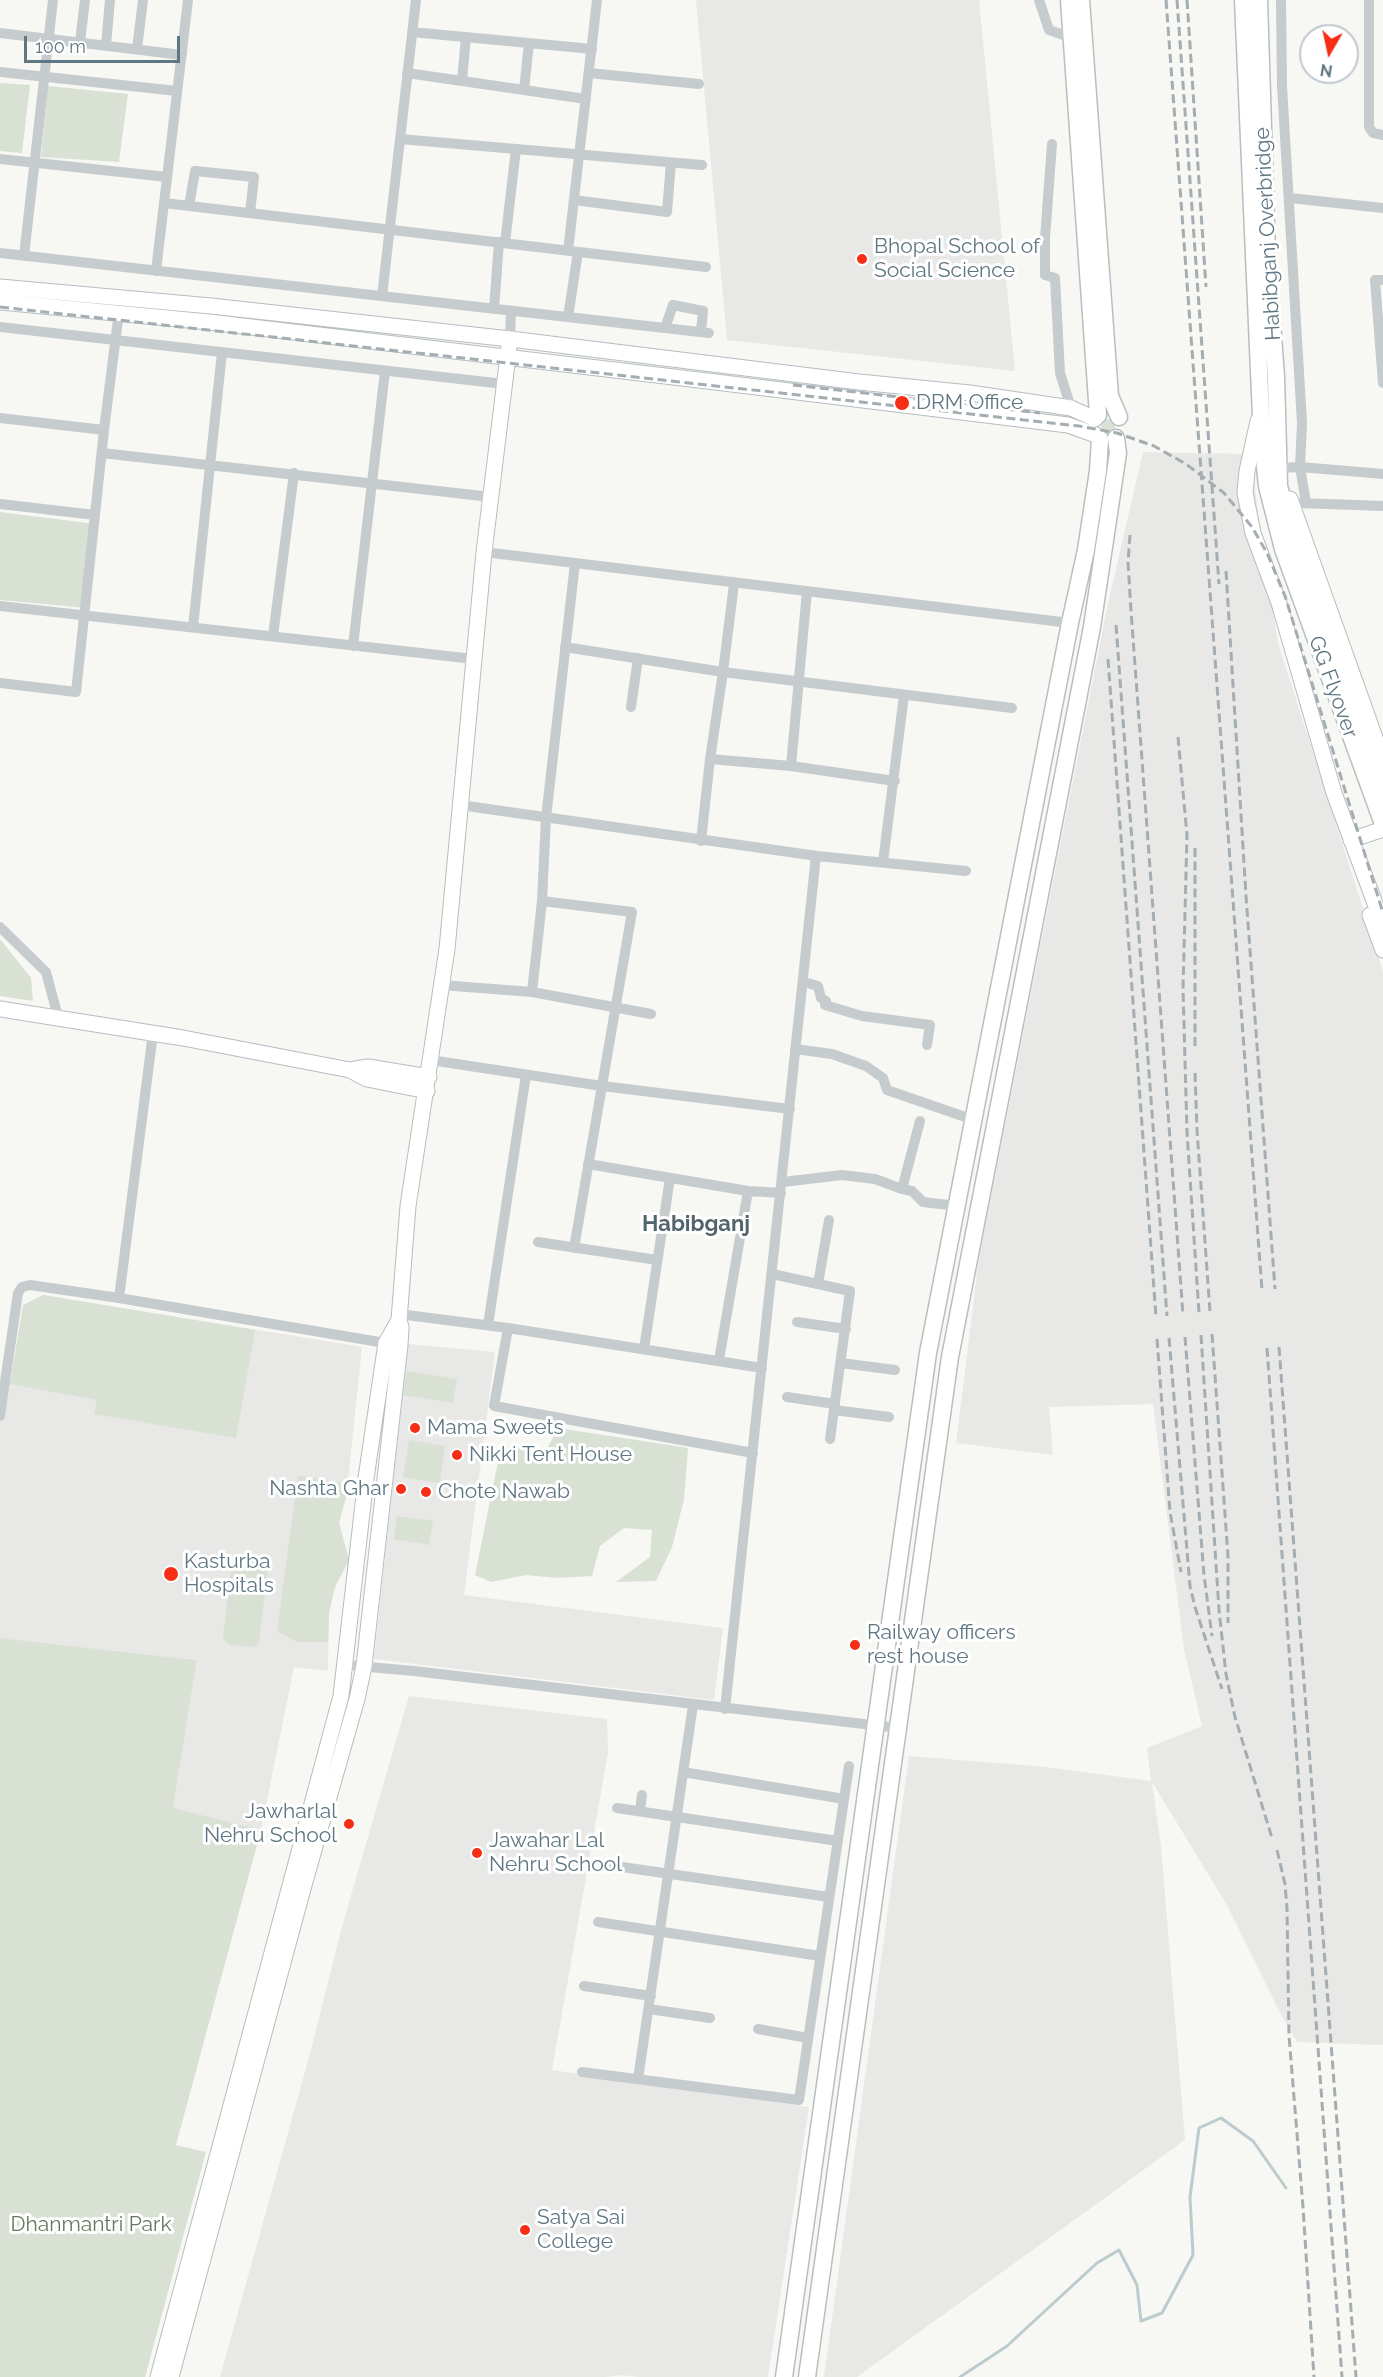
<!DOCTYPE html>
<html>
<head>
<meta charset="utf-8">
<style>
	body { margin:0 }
	#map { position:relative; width:1383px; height:2377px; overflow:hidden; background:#f7f7f3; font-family:Raleway,sans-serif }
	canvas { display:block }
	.north { position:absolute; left:1299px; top:24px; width:60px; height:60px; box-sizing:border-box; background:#fff; border:2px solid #bfc9cd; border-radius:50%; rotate:189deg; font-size:16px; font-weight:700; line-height:24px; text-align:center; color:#5f7782 }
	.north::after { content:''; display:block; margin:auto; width:21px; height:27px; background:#f52e15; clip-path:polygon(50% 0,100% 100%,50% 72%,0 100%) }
	.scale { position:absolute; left:24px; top:36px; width:156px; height:27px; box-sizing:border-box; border:3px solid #5f7782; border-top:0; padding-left:8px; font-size:18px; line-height:21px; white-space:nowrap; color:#5f7782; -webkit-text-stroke:4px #fff; paint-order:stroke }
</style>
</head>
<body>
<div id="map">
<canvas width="1383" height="2377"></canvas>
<div class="north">N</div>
<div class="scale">100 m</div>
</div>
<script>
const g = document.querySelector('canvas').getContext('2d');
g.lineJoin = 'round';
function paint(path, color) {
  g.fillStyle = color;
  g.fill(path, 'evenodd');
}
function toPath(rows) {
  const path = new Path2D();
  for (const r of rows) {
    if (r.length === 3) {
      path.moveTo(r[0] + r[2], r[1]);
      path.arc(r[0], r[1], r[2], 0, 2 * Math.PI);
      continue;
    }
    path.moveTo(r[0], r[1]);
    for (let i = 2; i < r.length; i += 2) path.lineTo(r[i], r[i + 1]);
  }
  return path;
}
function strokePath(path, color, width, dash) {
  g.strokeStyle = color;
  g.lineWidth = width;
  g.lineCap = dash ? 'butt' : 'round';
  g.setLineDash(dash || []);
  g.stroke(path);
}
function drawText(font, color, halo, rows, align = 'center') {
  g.font = font + ' Raleway,sans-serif';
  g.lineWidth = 6;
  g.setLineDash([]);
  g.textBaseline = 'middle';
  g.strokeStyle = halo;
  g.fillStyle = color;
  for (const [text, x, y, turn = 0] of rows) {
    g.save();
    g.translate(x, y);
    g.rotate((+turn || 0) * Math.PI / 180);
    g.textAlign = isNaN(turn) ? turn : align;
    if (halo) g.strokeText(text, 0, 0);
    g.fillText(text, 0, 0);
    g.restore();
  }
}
paint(toPath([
	[696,0,979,0,1015,371,727,340],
	[1143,452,1252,454,1257,507,1278,643,1383,971,1383,2045,1297,2042,1279,2011,1227,1905,1152,1782,1161,1846,1185,2140,857,2377,824,2377,909,1756,1046,1767,1151,1781,1147,1748,1202,1726,1184,1649,1153,1404,1049,1407,1053,1455,956,1443,979,1258,1107,608],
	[43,1295,362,1347,346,1500,339,1523,349,1560,335,1587,329,1613,328,1671,294,1667,261,1830,173,1809,197,1660,0,1638,0,1408,6,1409,23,1305],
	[408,1344,495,1352,464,1595,723,1628,714,1700,374,1659],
	[409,1696,607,1719,608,1753,552,2070,809,2107,768,2377,639,2377,622,2375,606,2377,220,2377,311,2050,343,1923]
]), '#e8e8e7');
paint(toPath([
	[0,83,30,85,22,153,0,151],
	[48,86,128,94,119,162,41,157],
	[1108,426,7],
	[0,512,96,524,87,608,0,600],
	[0,939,31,978,33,1001,0,996],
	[43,1295,255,1330,236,1438,94,1414,97,1400,10,1384,23,1305],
	[407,1371,457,1379,453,1403,403,1395],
	[558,1428,688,1448,684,1499,672,1547,656,1581,616,1582,650,1557,652,1530,624,1528,600,1546,592,1576,558,1578,526,1575,491,1582,475,1575,501,1447,546,1451],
	[409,1440,445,1446,440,1483,403,1477],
	[298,1475,340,1483,347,1491,339,1523,349,1560,335,1587,329,1613,328,1642,297,1642,277,1631],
	[397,1516,433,1521,429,1545,394,1539],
	[235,1557,264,1563,268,1568,259,1642,254,1647,230,1645,223,1639,230,1576],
	[0,1638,197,1660,173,1808,261,1830,176,2145,206,2152,145,2377,0,2377]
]), '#d9e0d4');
strokePath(toPath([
	[960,2377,1007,2346,1097,2263,1119,2250,1137,2285,1141,2321,1162,2313,1193,2255,1190,2197,1199,2128,1221,2118,1253,2141,1286,2188]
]), '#bccbce', 3);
const secondary = toPath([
	[0,287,211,306,510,339,859,382,970,393,1071,408,1095,419],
	[0,302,209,322,699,380,1068,425,1096,435],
	[1258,421,1247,471,1245,493,1253,533,1279,603,1334,793,1383,925],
	[1290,499,1383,760],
	[1351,840,1383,829],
	[1370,915,1383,950],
	[0,1009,183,1038,350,1070,367,1079,427,1091],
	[350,1070,368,1067,429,1077],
	[158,2377,341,1696,366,1478,386,1343,399,1320],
	[171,2377,304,1885,357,1699,364,1666,400,1345,401,1327,399,1320,408,1206,447,949,484,552,510,339]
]);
const primary = toPath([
	[1069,0,1098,415],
	[1081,0,1110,396,1119,417],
	[1243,0,1262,440,1267,486,1283,549,1383,824],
	[1259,0,1267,255,1276,377,1279,486,1299,559,1348,690,1383,792],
	[784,2377,928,1353,1070,623,1086,550,1098,471,1100,439],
	[807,2377,950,1357,1092,627,1118,453,1116,438]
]);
strokePath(secondary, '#b6bdc1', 17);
strokePath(primary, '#b9bec1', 19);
strokePath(toPath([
	[1039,0,1049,30,1072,38],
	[1281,0,1282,86,1302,423,1300,467,1306,503],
	[1369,0,1369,127,1373,133,1383,135],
	[412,32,592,49],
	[0,33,182,55],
	[80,42,85,0],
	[106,45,110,0],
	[137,49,143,0],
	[0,72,177,91],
	[407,73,586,99],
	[589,73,699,84],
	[462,81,466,37],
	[524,90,529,43],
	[400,139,702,165],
	[1052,144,1045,238,1045,275,1055,278,1060,373,1071,408],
	[0,159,167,177],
	[1290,198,1383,208],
	[574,200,667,212,671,163],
	[164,203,706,267],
	[189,206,195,171,254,177,250,213],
	[505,243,516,149],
	[568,251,597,0],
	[0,253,709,333],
	[24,256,53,0],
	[156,271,188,0],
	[1383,280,1375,280,1383,383],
	[382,296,416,0],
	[494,309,499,242],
	[568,317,578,252],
	[0,327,504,384],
	[665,328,673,305,703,311,701,332],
	[510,339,511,311],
	[0,418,104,430],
	[102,453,491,497],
	[1278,468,1300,467,1383,474],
	[1299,503,1383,506],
	[0,504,95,515],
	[484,552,1070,623],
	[0,606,474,659],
	[193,627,222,352],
	[273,636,294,473],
	[353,646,385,371],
	[565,647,723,672,1012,708],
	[0,683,76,692,104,430,119,312],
	[631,707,638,658],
	[710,759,791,766,895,781],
	[791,766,807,591],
	[460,805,817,856,966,871],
	[701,841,710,759,723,672,734,584],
	[883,862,904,695],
	[542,901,632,912,574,1248],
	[0,927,46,972,58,1017],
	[804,982,818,986,821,998,826,1001,825,1005,862,1016,930,1025,927,1045],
	[441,985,532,992,651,1014],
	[532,992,542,901,546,818,575,563],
	[795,1049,832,1054,866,1066,883,1078,887,1090,974,1120],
	[430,1060,602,1086,790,1109],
	[588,1164,748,1191,781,1193],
	[783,1182,842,1175,875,1179,902,1189,912,1191,923,1202,957,1206],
	[902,1189,920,1121],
	[538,1242,657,1260],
	[772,1274,850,1291,830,1439],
	[818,1284,829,1220],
	[119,1298,153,1033],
	[399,1314,508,1328,762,1368],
	[797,1322,846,1329],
	[488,1325,526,1075],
	[508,1328,494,1406,753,1453],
	[644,1349,670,1178],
	[719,1360,748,1191],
	[841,1363,895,1370],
	[787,1397,835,1404],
	[834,1410,889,1417],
	[0,1416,18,1293,22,1287,30,1285,119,1298,391,1344],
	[346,1665,414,1671,898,1728],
	[725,1709,816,856],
	[683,1772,844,1799],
	[617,1808,838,1841],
	[640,1811,642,1795],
	[608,1865,829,1897],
	[598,1922,820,1956],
	[584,1986,651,1996],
	[649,2009,710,2018],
	[758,2029,808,2038],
	[582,2072,799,2100,849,1766],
	[638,2079,693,1705]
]), '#c6cbce', 10);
strokePath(secondary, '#fff', 15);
strokePath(primary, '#fff', 16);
strokePath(toPath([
	[1166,0,1262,1290],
	[1177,0,1219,584],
	[1187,0,1206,287],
	[0,307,1079,426,1117,433,1154,446,1186,464,1224,493,1252,527,1267,553,1285,596,1383,913],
	[793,385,1040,413],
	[1130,535,1128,562,1131,611,1183,1315],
	[1226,571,1246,896,1275,1289],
	[1116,625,1167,1316],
	[1108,659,1156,1317],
	[1178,737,1187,835,1183,989,1187,1132,1199,1313],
	[1195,1046,1195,848],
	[1195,1073,1197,1130,1210,1312],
	[1212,1334,1228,1556,1228,1623],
	[1201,1335,1219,1610,1226,1674,1235,1717,1272,1838],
	[1185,1337,1204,1575,1212,1636],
	[1169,1338,1190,1586,1195,1607,1222,1689],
	[1157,1339,1170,1512,1181,1572],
	[1279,1347,1356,2377],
	[1267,1348,1342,2377],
	[1277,1850,1285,1884,1287,1908,1289,2036,1303,2207,1314,2377]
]), '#a4adb1', 3, [9, 4.5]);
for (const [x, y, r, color] of [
	[862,259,6,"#f52e15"],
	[902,403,8,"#f52e15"],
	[415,1428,6,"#f52e15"],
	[457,1455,6,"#f52e15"],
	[401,1489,6,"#f52e15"],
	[426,1492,6,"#f52e15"],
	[171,1574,8,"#f52e15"],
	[855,1645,6,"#f52e15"],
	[349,1824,6,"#f52e15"],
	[477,1853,6,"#f52e15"],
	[525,2230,6,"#f52e15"]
]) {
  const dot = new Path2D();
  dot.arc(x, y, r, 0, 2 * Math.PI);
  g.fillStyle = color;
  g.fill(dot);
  strokePath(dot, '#fff', 2);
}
drawText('21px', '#5f7782', '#fff', [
	["Habibganj Overbridge",1268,234,-93],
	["GG Flyover",1333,687,70]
]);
drawText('21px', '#5f7782', '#fff', [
	["Bhopal School of",874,247],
	["Social Science",874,271],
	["DRM Office",916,403],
	["Mama Sweets",427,1428],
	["Nikki Tent House",469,1455],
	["Nashta Ghar",389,1489,"right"],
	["Chote Nawab",438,1492],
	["Kasturba",184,1562],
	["Hospitals",184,1586],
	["Railway officers",867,1633],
	["rest house",867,1657],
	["Jawharlal",337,1812,"right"],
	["Nehru School",337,1836,"right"],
	["Jawahar Lal",489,1841],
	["Nehru School",489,1865],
	["Satya Sai",537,2218],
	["College",537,2242]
], 'left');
drawText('21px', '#66795e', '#fff', [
	["Dhanmantri Park",91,2225]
]);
drawText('bold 22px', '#52646c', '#fff', [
	["Habibganj",696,1224]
]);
</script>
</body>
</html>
